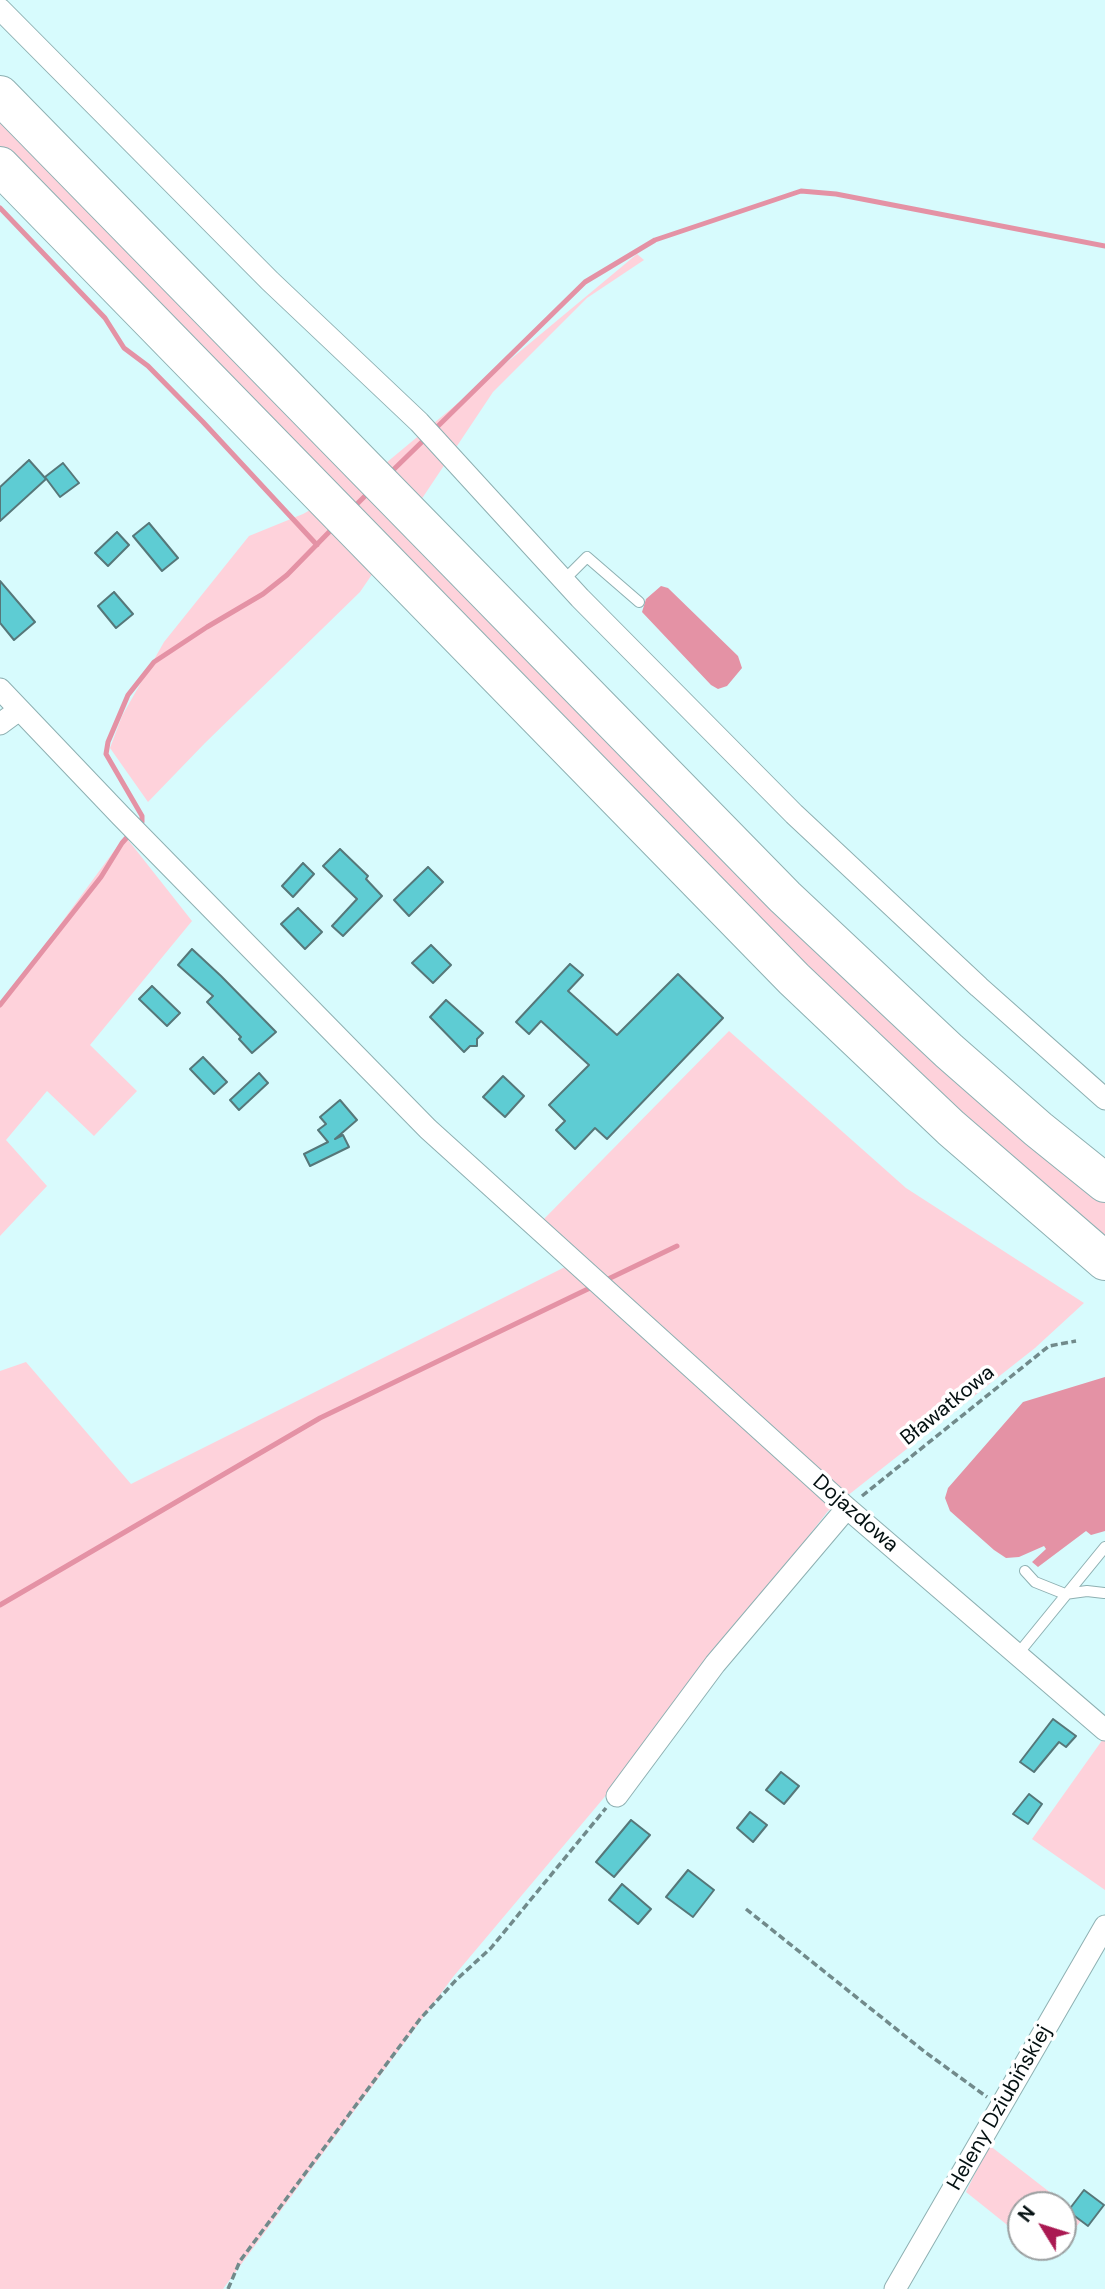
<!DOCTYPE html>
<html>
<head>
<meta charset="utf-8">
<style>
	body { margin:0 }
	#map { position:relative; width:1105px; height:2289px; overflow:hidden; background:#d7fbfd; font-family:"DM Sans",sans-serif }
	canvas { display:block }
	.north { position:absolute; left:1007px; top:2191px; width:70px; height:70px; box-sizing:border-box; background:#fff; border:2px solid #9b9fa0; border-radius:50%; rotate:308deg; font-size:19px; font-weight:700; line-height:28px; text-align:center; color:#041011 }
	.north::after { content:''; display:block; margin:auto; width:24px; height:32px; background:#aa1952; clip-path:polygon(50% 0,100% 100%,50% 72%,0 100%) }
</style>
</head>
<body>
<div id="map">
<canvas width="1105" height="2289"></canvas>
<div class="north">N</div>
</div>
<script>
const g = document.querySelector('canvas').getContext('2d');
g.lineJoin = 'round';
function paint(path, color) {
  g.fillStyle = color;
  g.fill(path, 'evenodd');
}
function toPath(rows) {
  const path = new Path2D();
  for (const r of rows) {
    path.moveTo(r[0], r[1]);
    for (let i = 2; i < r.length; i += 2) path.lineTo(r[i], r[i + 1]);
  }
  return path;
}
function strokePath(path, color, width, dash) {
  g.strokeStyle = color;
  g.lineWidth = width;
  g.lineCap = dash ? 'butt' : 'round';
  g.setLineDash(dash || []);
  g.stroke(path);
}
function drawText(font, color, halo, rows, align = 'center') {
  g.font = font + ' "DM Sans",sans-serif';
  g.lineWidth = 7;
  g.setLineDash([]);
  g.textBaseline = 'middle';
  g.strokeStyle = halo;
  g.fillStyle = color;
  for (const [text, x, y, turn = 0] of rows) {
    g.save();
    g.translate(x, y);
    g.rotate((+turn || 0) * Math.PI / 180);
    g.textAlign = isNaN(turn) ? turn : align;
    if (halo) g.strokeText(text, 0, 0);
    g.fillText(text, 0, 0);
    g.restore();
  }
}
paint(toPath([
	[0,112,374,473,637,254,644,260,587,298,493,392,405,524,1105,1198,1105,1245,964,1125,388,551,360,592,205,743,148,802,110,748,122,716,164,642,249,536,303,514,335,496,0,152],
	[125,836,192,921,90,1045,137,1091,94,1136,47,1091,6,1140,47,1186,0,1236,0,1006],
	[729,1031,906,1188,1084,1303,1035,1348,828,1511,629,1768,453,1977,223,2289,0,2289,0,1371,26,1362,131,1484,565,1267,542,1221],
	[1103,1739,1105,1741,1105,1890,1032,1839],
	[989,2145,1083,2218,1063,2244,1063,2205,1021,2205,1021,2236,966,2192]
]), '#fed2db');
paint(toPath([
	[661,586,668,588,738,656,742,668,727,686,718,689,711,685,642,612,646,599],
	[1105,1377,1105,1531,1091,1535,1086,1531,1038,1567,1032,1562,1046,1549,1044,1546,1019,1557,1006,1558,994,1550,950,1511,945,1498,948,1488,1023,1402]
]), '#e492a5');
strokePath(toPath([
	[0,208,105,318,124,348,148,366,203,422,317,545],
	[434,430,585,282,655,240,801,191,836,194,1105,246],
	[389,474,427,437],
	[353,508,369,492],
	[137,827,142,822,142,816,106,754,108,742,128,695,154,662,207,627,263,594,287,575,334,527],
	[0,1005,101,877,122,843,130,834],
	[604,1281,677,1246],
	[0,1605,320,1418,592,1287]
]), '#e492a5', 5);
const building = toPath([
	[29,460,46,479,0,521,0,487,29,460],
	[63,463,79,483,60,497,45,477,63,463],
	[149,523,178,558,162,571,133,536,149,523],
	[117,532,129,545,108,566,95,553,117,532],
	[0,581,35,622,14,640,0,623,0,581],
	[114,592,133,614,116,628,98,606,114,592],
	[340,849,368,876,366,879,382,896,343,936,332,926,357,899,323,866,340,849],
	[303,863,314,874,293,897,282,886,303,863],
	[428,867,443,882,409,916,394,900,428,867],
	[298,908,322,932,305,949,281,924,298,908],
	[431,945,451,965,433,983,412,963,431,945],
	[192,949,221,976,276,1032,252,1053,239,1039,241,1037,207,1002,213,996,178,965,192,949],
	[570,964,583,975,568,991,617,1035,678,974,723,1018,607,1139,595,1128,575,1149,556,1130,565,1121,549,1105,589,1065,541,1021,529,1034,516,1022,570,964],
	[152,986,180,1013,167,1026,139,999,152,986],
	[446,1000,483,1033,477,1039,477,1046,470,1046,464,1052,430,1017,446,1000],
	[203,1057,227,1082,214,1094,190,1069,203,1057],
	[259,1073,268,1083,239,1110,230,1100,259,1073],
	[503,1076,524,1096,505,1117,483,1097,503,1076],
	[340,1100,357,1120,335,1139,343,1135,349,1147,310,1166,304,1154,328,1142,318,1130,326,1124,320,1117,340,1100],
	[1053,1719,1076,1736,1066,1747,1059,1742,1034,1772,1020,1762,1053,1719],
	[781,1772,799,1786,784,1804,766,1790,781,1772],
	[1029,1794,1042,1804,1028,1824,1013,1814,1029,1794],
	[750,1812,767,1825,753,1842,737,1828,750,1812],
	[631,1820,650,1835,614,1877,596,1862,631,1820],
	[688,1870,714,1890,693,1917,666,1897,688,1870],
	[622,1884,651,1909,638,1924,609,1900,622,1884],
	[1084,2190,1104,2205,1088,2226,1068,2211,1084,2190]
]);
paint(building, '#5eccd3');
strokePath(building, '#567779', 2);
const service = toPath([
	[564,580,587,557,639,602],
	[1025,1571,1035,1582,1065,1594,1087,1591,1104,1593],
	[1017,1655,1105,1547]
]);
const minor = toPath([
	[0,9,270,281,419,422,580,598,794,814,979,987,1105,1099],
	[0,689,121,816,428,1129,847,1508,1105,1730],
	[0,724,19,710],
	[617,1796,715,1664,847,1508],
	[895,2289,1105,1926]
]);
const motorway = toPath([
	[0,95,785,897,949,1051,1038,1129,1105,1183],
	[0,166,794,979,951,1128,1105,1261]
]);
strokePath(service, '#8eb0b2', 12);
strokePath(minor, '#8eb0b2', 23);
strokePath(motorway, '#8eb0b2', 40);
strokePath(toPath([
	[862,1496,1049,1346,1076,1341],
	[746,1909,925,2052,987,2097],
	[228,2289,240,2261,420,2019,456,1980,491,1948,606,1808]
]), '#718a8b', 3.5, [7, 3.5]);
strokePath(service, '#fff', 10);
strokePath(minor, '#fff', 21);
strokePath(motorway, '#fff', 38);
drawText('21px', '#041011', '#fff', [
	["Bławatkowa",948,1406,-39],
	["Dojazdowa",855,1514,41],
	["Heleny Dziubińskiej",1000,2108,-60]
]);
</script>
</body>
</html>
